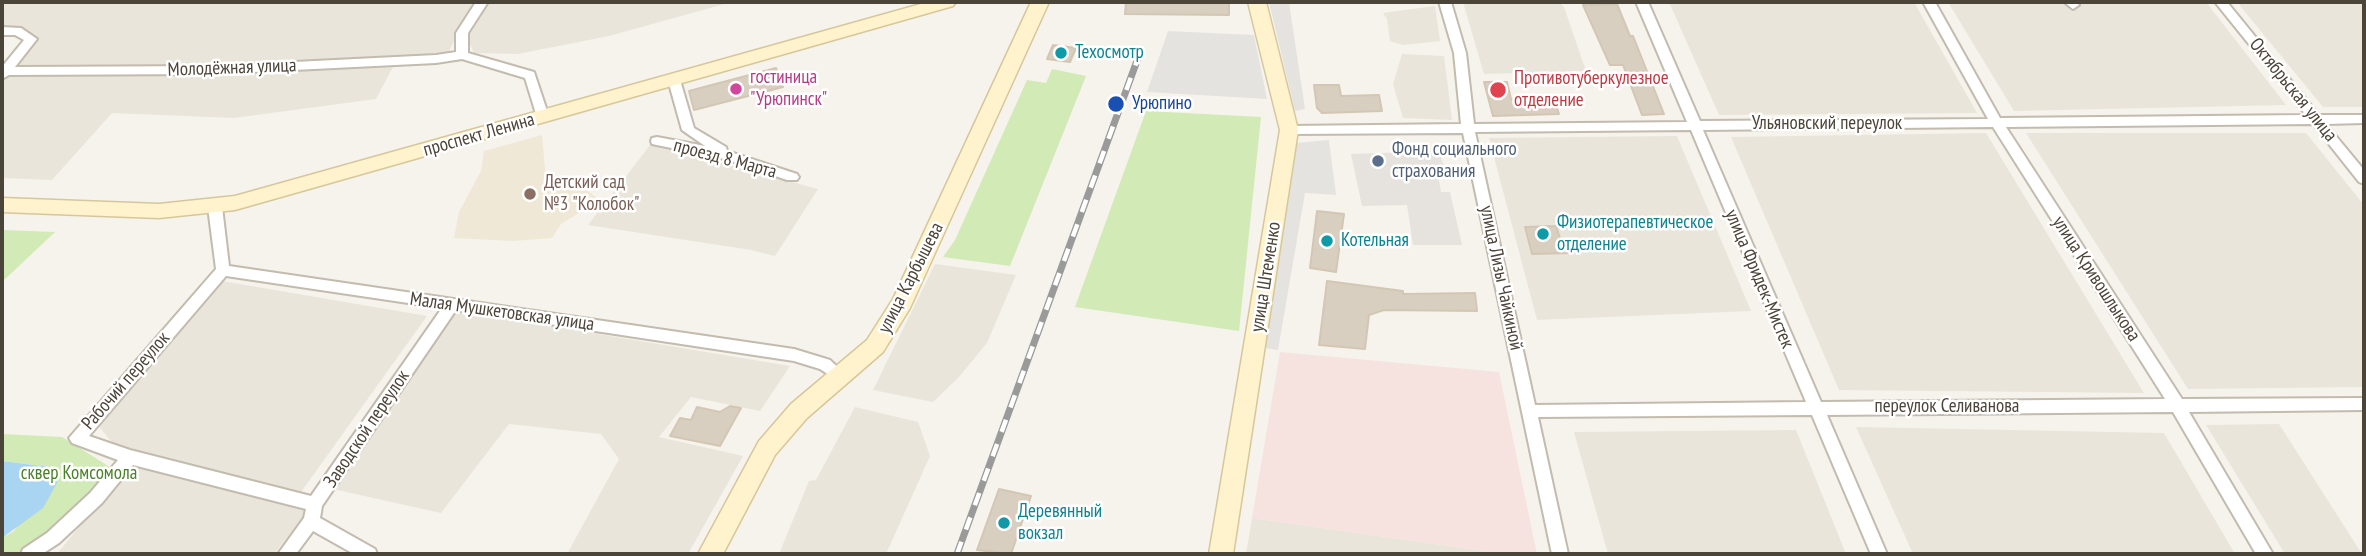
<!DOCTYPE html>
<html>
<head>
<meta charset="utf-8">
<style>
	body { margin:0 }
	#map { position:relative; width:2366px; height:556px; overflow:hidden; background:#f6f3ec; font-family:"PT Sans Narrow",sans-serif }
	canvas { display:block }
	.frame { position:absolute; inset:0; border:4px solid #4b4439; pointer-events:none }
</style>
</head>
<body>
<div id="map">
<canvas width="2366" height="556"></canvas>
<div class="frame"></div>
</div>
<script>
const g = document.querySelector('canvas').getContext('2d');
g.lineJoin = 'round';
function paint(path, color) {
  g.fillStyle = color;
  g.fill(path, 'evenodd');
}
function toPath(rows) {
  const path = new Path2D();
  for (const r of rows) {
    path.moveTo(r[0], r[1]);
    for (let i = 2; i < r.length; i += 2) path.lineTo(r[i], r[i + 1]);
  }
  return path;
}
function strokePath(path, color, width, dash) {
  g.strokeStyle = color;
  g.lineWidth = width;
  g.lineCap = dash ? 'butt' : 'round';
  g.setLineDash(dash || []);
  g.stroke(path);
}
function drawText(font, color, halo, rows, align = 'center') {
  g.font = font + ' "PT Sans Narrow",sans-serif';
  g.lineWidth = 5;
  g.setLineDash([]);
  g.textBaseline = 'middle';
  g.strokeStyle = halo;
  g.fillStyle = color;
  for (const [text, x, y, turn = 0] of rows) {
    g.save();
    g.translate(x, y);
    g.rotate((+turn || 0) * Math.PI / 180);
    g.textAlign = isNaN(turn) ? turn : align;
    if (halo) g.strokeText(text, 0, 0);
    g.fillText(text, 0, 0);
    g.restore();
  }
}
paint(toPath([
	[2,2,474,2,448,53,220,65,16,67,37,37,22,28,2,28],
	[486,2,732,2,609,36,518,54,474,53,467,38],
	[1463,2,1559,2,1564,7,1586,71,1484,74],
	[1669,2,1914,2,1977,113,1719,115],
	[1948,2,2206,2,2286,105,2014,111],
	[2237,2,2364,2,2364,107,2323,107],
	[1435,6,1440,41,1403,45,1390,41,1387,19,1383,13],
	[1402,54,1444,56,1452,120,1403,118,1393,84],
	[393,67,376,99,234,118,112,113,52,180,2,178,2,80,6,76,193,75],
	[1986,133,2144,393,1839,390,1731,137],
	[2026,133,2306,133,2364,205,2364,387,2188,389],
	[1677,136,1751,311,1537,320,1489,138],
	[651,144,818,189,775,256,751,250,588,225],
	[935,264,1016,275,987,343,959,377,933,402,873,390],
	[222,281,427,316,299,495,119,451,96,423],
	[454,310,790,366,760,411,691,397,659,437,743,456,688,554,567,554,619,459,601,434,509,424,441,513,333,489],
	[855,407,918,422,930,456,886,554,779,554,809,481,816,480],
	[2279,424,2362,554,2285,554,2206,425],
	[1856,427,2164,433,2235,554,1913,554],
	[1796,430,1846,554,1608,554,1574,432],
	[133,461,309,510,274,554,57,554],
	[1252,518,1506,554,1246,554]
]), '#eae5da');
paint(toPath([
	[1439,151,1445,170,1437,170,1441,192,1450,192,1462,245,1413,245,1407,205,1362,206,1351,154]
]), '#e6e2dd');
paint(toPath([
	[542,135,546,180,584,188,600,200,561,224,552,238,513,241,454,238,459,212,481,171,484,151]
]), '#efe8d6');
paint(toPath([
	[1280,352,1499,372,1537,554,1506,554,1252,518]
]), '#f6e3e0');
paint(toPath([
	[1052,69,1086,76,1010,266,943,257,955,240,1027,80,1046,83],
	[1146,111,1261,117,1239,331,1075,307],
	[2,230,55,232,2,282],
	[2,434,62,437,113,469,90,498,48,536,21,554,2,554,2,538,14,531,57,468,2,461]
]), '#d2eab5');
paint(toPath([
	[1269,2,1289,2,1305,109,1295,111],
	[1168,31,1254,35,1267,99,1147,92],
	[1329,140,1336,195,1305,193,1278,350,1265,348,1296,143]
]), '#e5e3e0');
paint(toPath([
	[2,461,57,468,57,483,43,508,2,538]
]), '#a9d4f2');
const building = toPath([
	[1126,2,1229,2,1229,15,1125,14,1126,2],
	[1617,4,1630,36,1633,36,1664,114,1642,115,1623,65,1610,65,1583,5,1617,4],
	[1053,45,1076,48,1070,62,1047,59,1053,45],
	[776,68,783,87,694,110,689,91,776,68],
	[1484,82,1507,82,1511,99,1554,99,1559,114,1493,116,1484,82],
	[1314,85,1339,85,1341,96,1379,95,1382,111,1322,113,1317,108,1314,85],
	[1317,211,1344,214,1336,272,1310,268,1317,211],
	[1556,226,1561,241,1567,241,1571,253,1532,254,1525,227,1556,226],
	[1327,281,1403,291,1403,294,1475,293,1477,311,1384,310,1369,315,1365,349,1319,345,1327,281],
	[730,406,741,408,720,446,670,436,680,418,691,420,697,407,720,412,730,406],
	[999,489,1031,496,1011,554,977,550,999,489]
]);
paint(building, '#d8cfc1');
strokePath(building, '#d3c7b4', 2);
const street = toPath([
	[476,2,488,2,468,33,468,53,534,72,549,117,547,120,543,121,537,117,525,78,462,59,436,63,213,74,9,75,2,79,2,67,24,40,15,35,2,35,2,27,21,28,37,39,15,67,213,66,436,55,456,52,456,33,476,2],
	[1439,2,1451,2,1466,53,1474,124,1687,122,1636,2,1648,2,1700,121,1988,119,1923,2,1935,2,2000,118,2306,115,2215,2,2227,2,2319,115,2364,115,2364,123,2326,124,2364,170,2364,184,2359,182,2313,124,2006,127,2182,399,2364,398,2364,410,2189,412,2273,554,2256,554,2173,412,1827,415,1887,554,1871,554,1812,415,1538,417,1568,554,1552,554,1463,133,1289,134,1283,130,1289,126,1461,124,1454,53,1439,2],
	[1993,127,2165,399,1821,402,1703,130,1993,127],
	[1691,130,1806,402,1535,405,1475,132,1691,130],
	[2064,2,2076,2,2079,5,2073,9,2064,2],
	[674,76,680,80,694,128,726,147,727,151,797,174,799,177,797,180,787,180,729,160,652,144,651,141,652,138,657,137,705,146,682,130,668,80,674,76],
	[215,202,222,207,229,266,794,349,830,360,847,376,845,380,840,382,820,369,794,361,456,310,322,506,320,518,375,549,377,554,354,554,313,531,296,554,278,554,304,518,306,509,133,465,102,503,59,543,42,554,21,554,23,549,47,533,90,493,118,460,72,443,69,438,216,269,208,207,215,202],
	[226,276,442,308,311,496,130,450,89,436,226,276]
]);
const secondary = toPath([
	[928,2,956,2,953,6,235,210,159,218,2,212,2,198,159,204,235,196,928,2],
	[1031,2,1049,2,910,308,883,352,807,418,775,455,723,554,698,554,759,441,791,404,867,340,893,299,1031,2],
	[1248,2,1266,2,1298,130,1233,554,1209,554,1280,130,1248,2]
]);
strokePath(street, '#c2bbae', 4);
strokePath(secondary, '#d6c79b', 3);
paint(street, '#fff');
paint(secondary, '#fff3cd');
const rail = toPath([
	[957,554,1138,58]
]);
strokePath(rail, '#9a9a9a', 7);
strokePath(rail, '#fff', 4.5, [13]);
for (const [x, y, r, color] of [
	[1061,53,7,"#0f9aa8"],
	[736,89,7,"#d1479c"],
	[1498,90,9,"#e0444e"],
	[1116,104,9,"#1a4fb4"],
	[1378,161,7,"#5c6f8a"],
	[530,194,7,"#8d6e63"],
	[1543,234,7,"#0f9aa8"],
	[1327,241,7,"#0f9aa8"],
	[1004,523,7,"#0f9aa8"]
]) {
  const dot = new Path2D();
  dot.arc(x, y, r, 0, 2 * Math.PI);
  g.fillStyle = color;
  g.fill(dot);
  strokePath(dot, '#fff', 2.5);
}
drawText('19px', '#0d838f', '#fff', [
	["Техосмотр",1075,53],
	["Физиотерапевтическое",1557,223],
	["отделение",1557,245],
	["Котельная",1341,241],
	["Деревянный",1018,512],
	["вокзал",1018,534]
], 'left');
drawText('19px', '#4b4439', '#fff', [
	["Молодёжная улица",232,68,-2],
	["Октябрьская улица",2293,90,51],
	["Ульяновский переулок",1827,124],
	["проспект Ленина",479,135,-16],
	["проезд 8 Марта",725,159,15],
	["улица Штеменко",1266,277,-81],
	["улица Карбышева",911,278,-63],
	["улица Лизы Чайкиной",1501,278,78],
	["улица Фридек-Мистек",1759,279,67],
	["улица Кривошлыкова",2096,279,57],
	["Малая Мушкетовская улица",502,312,8],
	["Рабочий переулок",126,381,-49],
	["переулок Селиванова",1947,407],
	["Заводской переулок",367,429,-56]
]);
drawText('19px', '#b23c85', '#fff', [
	["гостиница",750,78],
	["\"Урюпинск\"",750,100]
], 'left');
drawText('19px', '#be3a42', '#fff', [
	["Противотуберкулезное",1514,79],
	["отделение",1514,101]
], 'left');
drawText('19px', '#164399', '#fff', [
	["Урюпино",1132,104]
], 'left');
drawText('19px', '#4e5e75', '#fff', [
	["Фонд социального",1392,150],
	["страхования",1392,172]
], 'left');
drawText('19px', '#785e54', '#fff', [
	["Детский сад",544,183],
	["№3 \"Колобок\"",544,205]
], 'left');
drawText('19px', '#4a7f2a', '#fff', [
	["сквер Комсомола",79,474]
]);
</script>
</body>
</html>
